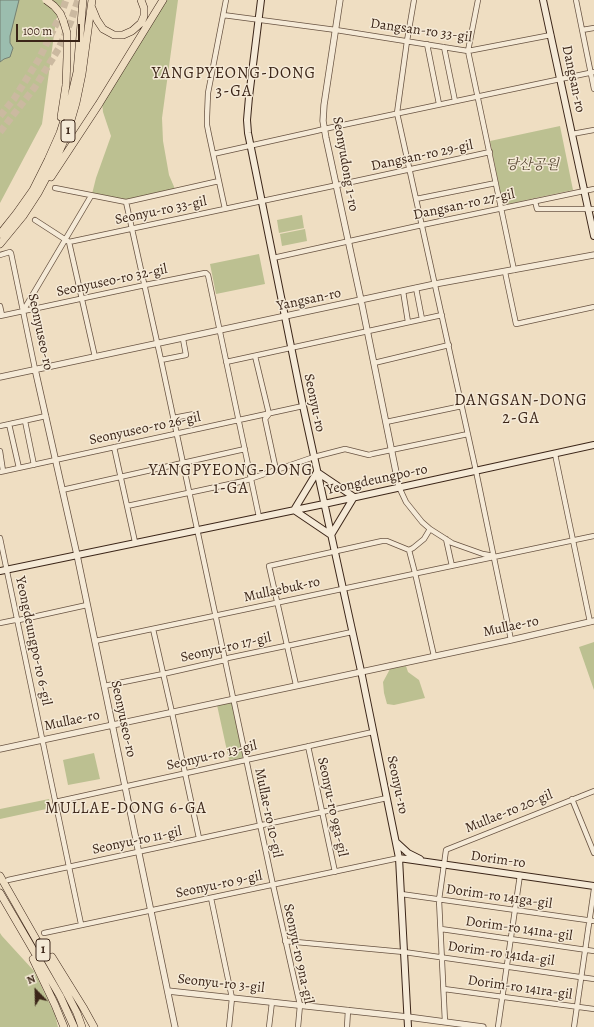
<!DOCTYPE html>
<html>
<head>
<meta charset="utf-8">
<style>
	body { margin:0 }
	#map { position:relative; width:594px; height:1027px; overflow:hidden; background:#efdec2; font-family:Alegreya,serif }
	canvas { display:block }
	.north { position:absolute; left:16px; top:971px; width:40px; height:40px; -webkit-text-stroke:3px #f5ead7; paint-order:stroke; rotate:337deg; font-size:11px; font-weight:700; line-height:16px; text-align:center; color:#3b2518 }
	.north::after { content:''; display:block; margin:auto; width:14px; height:18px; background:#3b2518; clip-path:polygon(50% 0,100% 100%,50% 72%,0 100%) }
	.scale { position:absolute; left:16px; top:24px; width:64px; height:18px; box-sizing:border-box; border:2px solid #3b2518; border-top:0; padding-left:5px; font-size:12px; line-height:14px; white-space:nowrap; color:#3b2518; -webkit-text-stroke:3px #f5ead7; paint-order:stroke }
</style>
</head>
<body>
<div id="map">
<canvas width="594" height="1027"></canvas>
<div class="north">N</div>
<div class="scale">100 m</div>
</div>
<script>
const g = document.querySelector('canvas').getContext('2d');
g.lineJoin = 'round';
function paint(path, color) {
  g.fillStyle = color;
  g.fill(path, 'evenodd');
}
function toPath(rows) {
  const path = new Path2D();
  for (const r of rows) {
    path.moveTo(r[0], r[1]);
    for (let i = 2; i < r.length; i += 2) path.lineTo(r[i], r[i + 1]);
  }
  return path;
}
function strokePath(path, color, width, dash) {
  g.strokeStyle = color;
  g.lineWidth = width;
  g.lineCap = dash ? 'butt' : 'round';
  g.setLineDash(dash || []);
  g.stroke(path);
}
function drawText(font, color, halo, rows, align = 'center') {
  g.font = font + ' Alegreya,"Noto Serif KR",serif';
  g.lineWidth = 3;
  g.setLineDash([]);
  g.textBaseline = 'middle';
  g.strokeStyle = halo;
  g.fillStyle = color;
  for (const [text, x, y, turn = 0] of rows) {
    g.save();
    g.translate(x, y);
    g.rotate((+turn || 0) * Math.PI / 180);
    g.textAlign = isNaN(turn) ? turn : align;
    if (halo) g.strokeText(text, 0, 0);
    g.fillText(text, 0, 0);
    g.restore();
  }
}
paint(toPath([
	[0,0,64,0,56,20,42,124,0,203],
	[165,0,178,0,162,118,163,141,169,175,175,189,126,200,92,194,96,178,111,136,103,112,102,102],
	[560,126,573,190,503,205,490,141],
	[302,215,304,228,279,233,277,220],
	[305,229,307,241,282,246,280,234],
	[259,254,265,284,216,294,210,264],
	[594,642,594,690,579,647],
	[406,666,408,672,419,680,425,698,394,705,387,704,384,693,383,682,390,669],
	[232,702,243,758,229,760,217,705],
	[94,753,100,779,68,785,63,760],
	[49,799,51,808,0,819,0,809],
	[0,933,2,936,34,971,55,1015,58,1027,0,1027]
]), '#bcc091');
const water = toPath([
	[0,0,19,0,10,36,10,43,13,48,10,57,4,59,0,62,0,0]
]);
paint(water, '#9bbdae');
strokePath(water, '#758072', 1);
strokePath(toPath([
	[0,116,14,99,39,59,62,12,66,0],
	[0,132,35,87,59,48,71,21,78,0]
]), '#cbb9a0', 7, [7, 3.5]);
const minor = toPath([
	[414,0,407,41,397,113,476,471,511,640],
	[478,0,468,51,514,270],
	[576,0,594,89],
	[223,15,336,30,468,51,551,35],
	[582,30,594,28],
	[427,44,439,104],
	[444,47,455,101],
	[572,134,594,130],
	[213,154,316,131,324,129,594,72],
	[55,188,126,202,219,181],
	[416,199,496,183],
	[535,201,537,209,594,209],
	[126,202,161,360,273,885,300,1005,298,1027],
	[225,209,209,135,207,125,207,117,208,93,226,0],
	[35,220,69,242,328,187,490,152],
	[69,242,95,357],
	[0,255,10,252,11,253,35,369],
	[273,258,422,225,594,189],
	[505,272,516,324,594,307],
	[416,288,422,319],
	[403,291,408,322],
	[0,306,2,315],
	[23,311,91,196],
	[0,316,145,285,205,273,206,273,208,275,259,517],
	[255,356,268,410,269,414,265,419,276,470],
	[161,360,186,355,183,339],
	[226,362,442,315],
	[374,363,449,345],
	[173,418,194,414],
	[25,421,34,465],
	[386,422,462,406],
	[9,424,19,468],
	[0,426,46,416],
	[114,447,135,542],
	[0,451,3,471],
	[555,454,590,622],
	[0,472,303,406],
	[399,487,406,502,422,522,430,529,452,543,483,554,494,556],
	[62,490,245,449],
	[127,506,244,481,314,457,345,449,369,455,372,454,468,434],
	[0,538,81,924],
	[446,539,452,566],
	[409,550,415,573,434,656],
	[409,550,413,548,424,539,430,529],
	[0,623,15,620,19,620,87,605],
	[153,629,171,708,199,838],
	[95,641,594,536],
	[296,685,269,566,382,541,387,541,409,550],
	[104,686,163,674,225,660,228,658,285,646,287,646,352,632],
	[308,746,335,872],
	[572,799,594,853],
	[55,802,373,732],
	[8,880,387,798],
	[401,894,594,921],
	[211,898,232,998,229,1027],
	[441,929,594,951],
	[44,933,399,858],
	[285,941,404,952,594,979],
	[444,989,594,1009],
	[445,1022,439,900,446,850,448,849,594,791],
	[269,1027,272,1002],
	[347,1027,348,1010],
	[498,1027,520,875],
	[574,1027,594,889]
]);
const tertiary = toPath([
	[340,0,324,105,323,121,326,138,361,300,399,487],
	[35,369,77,555,175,1027],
	[0,377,435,284,594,255],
	[0,749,511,640,594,621],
	[168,991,408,1017,483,1027]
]);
const secondary = toPath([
	[261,0,249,97,247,120,248,133,303,406,361,671,399,858,408,1027],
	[543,0,594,236],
	[317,472,354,497,331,535,294,510,317,472],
	[0,571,324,504,594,445],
	[396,842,408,853,420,859],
	[399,858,594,886]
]);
const primary = toPath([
	[92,8,97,20,103,29,114,35,123,35,132,31,141,23,144,16,144,8,141,0],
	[61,117,66,85,67,57,67,33,63,20],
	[51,177,99,104,163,0],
	[0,234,16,214,33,190,48,160,60,133,70,102,77,72,83,0],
	[0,244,23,216,38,193,55,161,67,134,76,103,82,74,92,0],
	[0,876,65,990,77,1013,82,1027],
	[0,893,60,996,74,1027],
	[52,957,83,1007,94,1027],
	[33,959,55,1005,64,1027]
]);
strokePath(minor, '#685342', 6);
strokePath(tertiary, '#685342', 7);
strokePath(secondary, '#3b2518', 8);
strokePath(primary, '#3b2518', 8);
strokePath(minor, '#f5ead7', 4.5);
strokePath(tertiary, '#f5ead7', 5.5);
strokePath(secondary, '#f5ead7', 6);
strokePath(primary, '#efdec2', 7);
const primaryBridge = toPath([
	[46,0,54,6,60,13,63,20]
]);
strokePath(primaryBridge, '#3b2518', 8, []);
strokePath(primaryBridge, '#efdec2', 7);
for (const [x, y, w] of [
	[68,131,14],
	[43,950,14]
]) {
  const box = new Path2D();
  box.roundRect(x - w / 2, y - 11, w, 22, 3);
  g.fillStyle = '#f5ead7';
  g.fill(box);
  strokePath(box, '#3b2518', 1);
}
drawText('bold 13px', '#3b2518', null, [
	["1",68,131],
	["1",43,950]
]);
drawText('14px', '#3b2518', '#f5ead7', [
	["Dangsan-ro 33-gil",421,31,8],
	["Dangsan-ro",573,79,78],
	["Dangsan-ro 29-gil",422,156,-12],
	["Seonyudong 1-ro",345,164,80],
	["Dangsan-ro 27-gil",464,205,-12],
	["Seonyu-ro 33-gil",161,211,-12],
	["Seonyuseo-ro 32-gil",112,281,-12],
	["Yangsan-ro",309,300,-12],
	["Seonyuseo-ro",40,332,78],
	["Seonyu-ro",314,403,78],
	["Seonyuseo-ro 26-gil",145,429,-12],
	["Yeongdeungpo-ro",377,480,-12],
	["Mullaebuk-ro",282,590,-12],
	["Mullae-ro",511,627,-12],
	["Yeongdeungpo-ro 6-gil",33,641,78],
	["Seonyu-ro 17-gil",226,648,-13],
	["Seonyuseo-ro",123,719,78],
	["Mullae-ro",72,721,-12],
	["Seonyu-ro 13-gil",212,756,-13],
	["Seonyu-ro",397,785,78],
	["Seonyu-ro 9ga-gil",332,807,78],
	["Mullae-ro 20-gil",509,812,-22],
	["Mullae-ro 10-gil",268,813,78],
	["Seonyu-ro 11-gil",137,841,-12],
	["Dorim-ro",498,860,8],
	["Seonyu-ro 9-gil",219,885,-12],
	["Dorim-ro 141ga-gil",499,897,8],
	["Dorim-ro 141na-gil",519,929,8],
	["Seonyu-ro 9na-gil",298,954,78],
	["Dorim-ro 141da-gil",501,954,8],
	["Seonyu-ro 3-gil",221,984,6],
	["Dorim-ro 141ra-gil",520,988,8]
]);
drawText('italic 14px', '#5b4c36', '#f5ead7', [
	["당산공원",532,166]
]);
g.letterSpacing = '1px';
drawText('16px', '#3b2518', '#f5ead7', [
	["YANGPYEONG-DONG",234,74],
	["3-GA",234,92],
	["DANGSAN-DONG",521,401],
	["2-GA",521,419],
	["YANGPYEONG-DONG",231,471],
	["1-GA",231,489],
	["MULLAE-DONG 6-GA",126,809]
]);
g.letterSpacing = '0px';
</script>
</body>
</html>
